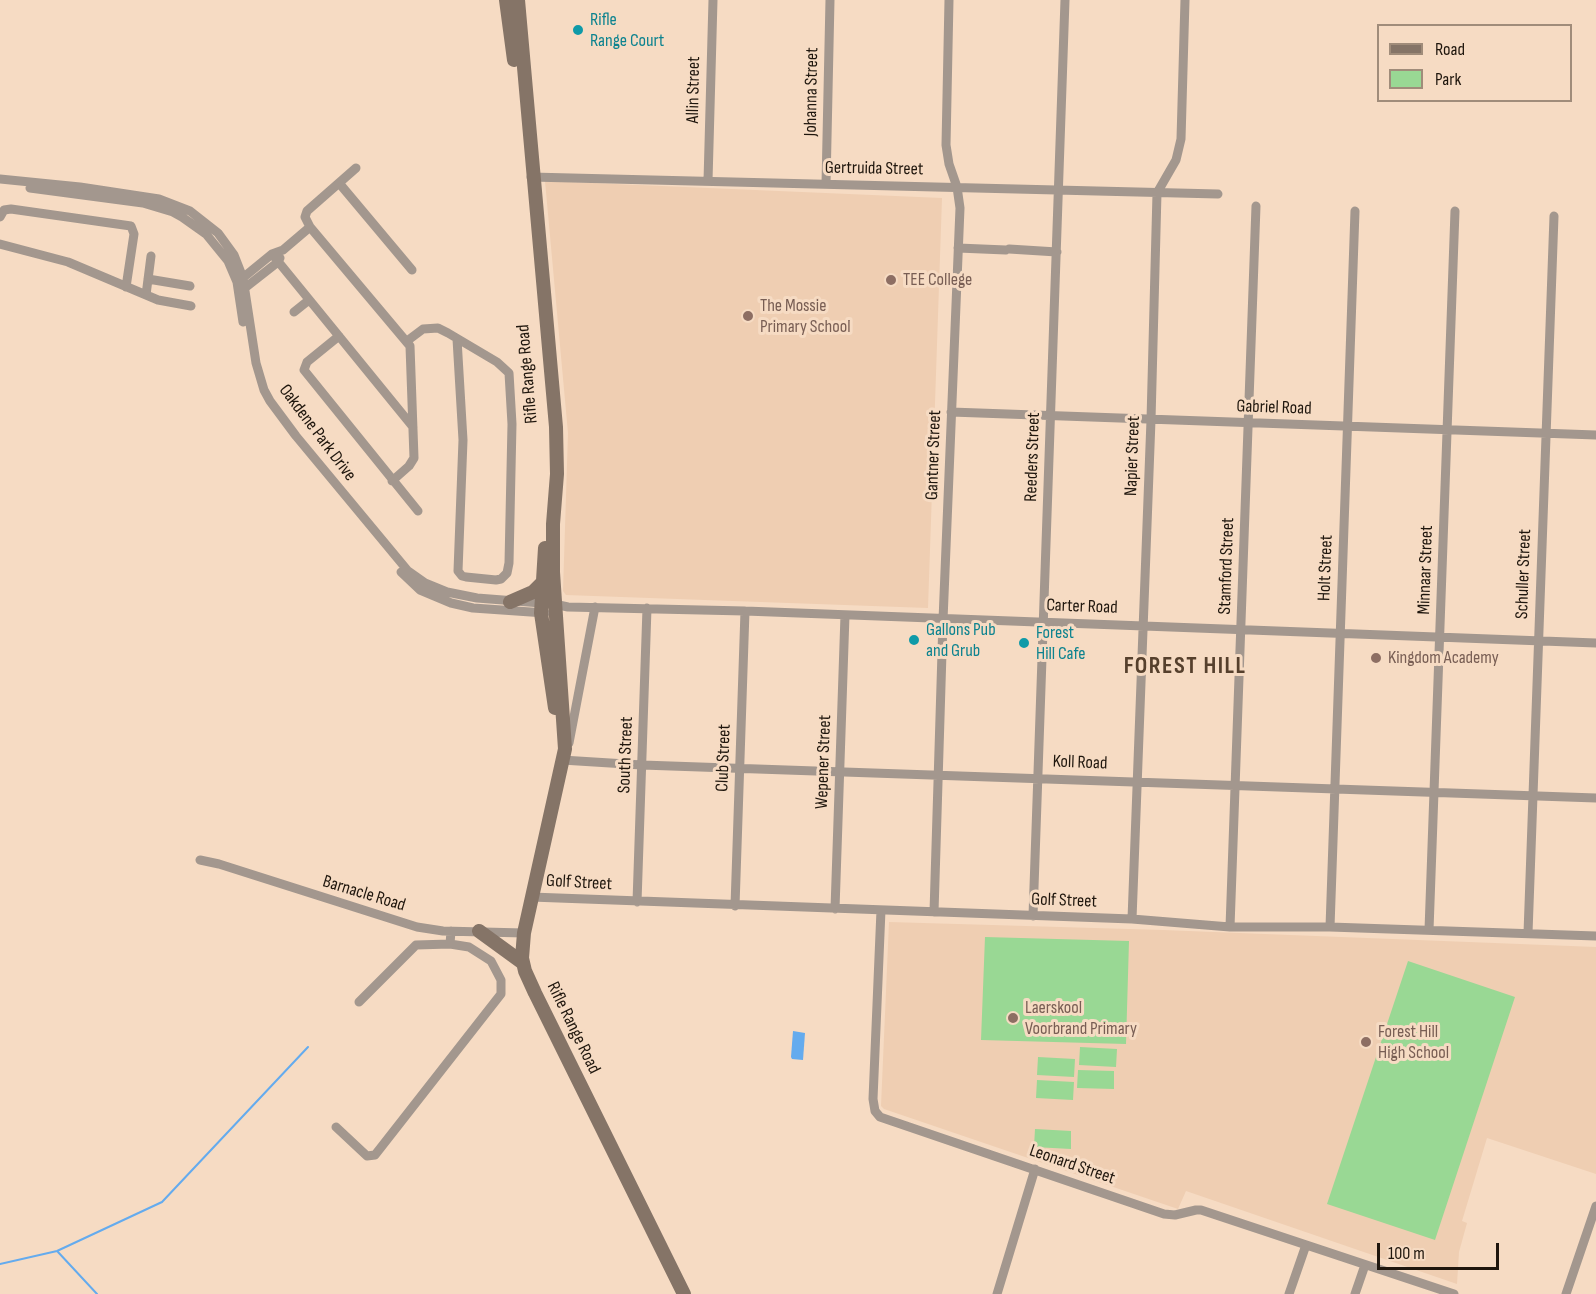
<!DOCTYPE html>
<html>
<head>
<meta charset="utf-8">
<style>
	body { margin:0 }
	#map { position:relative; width:1596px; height:1294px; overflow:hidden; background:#f6dbc3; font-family:"Sofia Sans Condensed",sans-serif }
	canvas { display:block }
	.legend { position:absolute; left:1377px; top:24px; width:195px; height:78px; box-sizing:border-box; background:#f6dbc3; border:2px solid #a08c7a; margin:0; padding:8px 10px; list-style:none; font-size:18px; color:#1f160d }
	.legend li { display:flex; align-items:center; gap:12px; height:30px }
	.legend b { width:30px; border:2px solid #a08c7a }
	.scale { position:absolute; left:1377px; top:1243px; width:122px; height:27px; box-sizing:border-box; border:3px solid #1f160d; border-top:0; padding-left:8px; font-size:18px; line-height:21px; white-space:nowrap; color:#1f160d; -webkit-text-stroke:4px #f6dbc3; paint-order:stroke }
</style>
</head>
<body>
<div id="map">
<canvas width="1596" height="1294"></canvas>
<ul class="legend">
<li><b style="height:8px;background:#857467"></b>Road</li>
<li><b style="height:16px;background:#99d894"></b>Park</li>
</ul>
<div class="scale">100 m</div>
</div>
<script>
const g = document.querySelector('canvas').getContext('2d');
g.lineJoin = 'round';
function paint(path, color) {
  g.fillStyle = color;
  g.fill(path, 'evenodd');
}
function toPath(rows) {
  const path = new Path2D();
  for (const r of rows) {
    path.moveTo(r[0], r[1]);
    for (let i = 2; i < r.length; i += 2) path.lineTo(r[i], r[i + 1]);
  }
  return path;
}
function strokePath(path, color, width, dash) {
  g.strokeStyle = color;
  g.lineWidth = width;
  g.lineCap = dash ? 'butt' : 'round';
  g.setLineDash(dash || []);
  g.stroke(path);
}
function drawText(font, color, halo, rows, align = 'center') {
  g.font = font + ' "Sofia Sans Condensed",sans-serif';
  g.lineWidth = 6;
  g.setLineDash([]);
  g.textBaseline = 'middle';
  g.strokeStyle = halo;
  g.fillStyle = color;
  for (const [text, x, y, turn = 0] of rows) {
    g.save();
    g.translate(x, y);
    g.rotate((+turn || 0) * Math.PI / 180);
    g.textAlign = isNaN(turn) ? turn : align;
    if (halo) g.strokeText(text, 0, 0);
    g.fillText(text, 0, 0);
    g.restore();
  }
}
paint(toPath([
	[545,181,942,198,928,608,566,595,563,591,568,433],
	[889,922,1163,930,1596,947,1596,1174,1487,1138,1462,1221,1467,1223,1459,1252,1457,1284,1186,1191,1178,1209,884,1109,881,1106]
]), '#efceb2');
paint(toPath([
	[985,937,1129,941,1126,1044,981,1040],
	[1408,961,1515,997,1435,1240,1327,1204],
	[1080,1047,1117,1049,1116,1067,1079,1065],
	[1038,1057,1075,1059,1074,1077,1037,1075],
	[1078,1070,1114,1071,1114,1089,1077,1088],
	[1037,1080,1074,1082,1073,1100,1036,1098],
	[1035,1129,1071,1131,1071,1149,1034,1147]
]), '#99d894');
paint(toPath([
	[793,1031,805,1033,803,1060,792,1059,791,1057]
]), '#64abee');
strokePath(toPath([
	[58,1252,97,1294],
	[0,1264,57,1251,162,1202,308,1047]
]), '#64abee', 2);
strokePath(toPath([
	[356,168,307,211,305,217,310,227,410,346,414,458,409,466,392,481],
	[531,177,1218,194],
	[0,179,80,187,159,199,190,211,218,233,234,255,243,278,256,363,264,390,270,401,296,436,408,571,425,583,447,592,477,598,554,604,568,607,745,611,1596,643],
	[708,181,713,0],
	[339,183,412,270],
	[826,184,830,0],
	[30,188,143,203,173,212,182,217,206,234,228,261,237,282,243,322],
	[0,217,4,210,11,209,131,226,134,234,126,287],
	[0,244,68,262,158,300,191,306],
	[958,248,1006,250],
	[1009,249,1057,252],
	[272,254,413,427],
	[148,279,190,286],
	[239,281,272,254,283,250,310,227],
	[241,291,278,262,280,258],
	[146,295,151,256],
	[294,312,309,300],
	[339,336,307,362,304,370,418,511],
	[407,341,423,329,438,328,448,333,497,362,509,373,512,424,509,563,507,573,501,579,496,580,466,577,462,576,458,571,463,440,457,339],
	[951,412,1596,435],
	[401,572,420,590,451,603,473,608,545,613],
	[569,743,595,607],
	[562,760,642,765,1596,798],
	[200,860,219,864,417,927,443,931,524,933],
	[531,897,1132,919,1230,927,1330,927,1596,936],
	[637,902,647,608],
	[735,906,745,611],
	[835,909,845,615],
	[881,910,873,1099,875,1111,880,1117,1164,1214,1175,1215,1196,1210,1201,1210,1454,1294],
	[934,912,943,620,960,208,957,187,949,164,946,145,949,0],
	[1033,916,1065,0],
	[1132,919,1151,420,1157,193,1176,160,1181,139,1185,0],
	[1230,927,1256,206],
	[1330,927,1355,211],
	[1429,930,1455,211],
	[1528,933,1554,216],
	[359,1002,416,945,450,944],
	[336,1127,367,1156,375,1155,501,994,501,980,491,961,469,947,450,944,451,931],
	[997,1294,1035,1169],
	[1289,1294,1306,1245],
	[1355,1294,1365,1265],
	[1566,1294,1596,1206]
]), '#a3978e', 9);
strokePath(toPath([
	[506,0,514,60],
	[518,0,556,427,557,474,553,524,553,572,565,749,524,933,522,958,525,971,535,993,684,1294],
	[545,548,541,613,555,708],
	[510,602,533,592,542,583],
	[479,931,523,963]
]), '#857467', 14);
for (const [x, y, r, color] of [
	[578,30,6,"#0f9aa8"],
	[891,280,6,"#8d6e63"],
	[748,316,6,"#8d6e63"],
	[914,640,6,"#0f9aa8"],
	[1024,643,6,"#0f9aa8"],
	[1376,658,6,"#8d6e63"],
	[1013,1018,6,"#8d6e63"],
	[1366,1042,6,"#8d6e63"]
]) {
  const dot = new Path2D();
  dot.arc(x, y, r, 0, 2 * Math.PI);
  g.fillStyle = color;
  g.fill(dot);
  strokePath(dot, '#f6dbc3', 2);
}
drawText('18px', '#0d838f', '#f6dbc3', [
	["Rifle",590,20],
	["Range Court",590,41],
	["Gallons Pub",926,630],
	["and Grub",926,651],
	["Forest",1036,633],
	["Hill Cafe",1036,654]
], 'left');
drawText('18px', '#1f160d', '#f6dbc3', [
	["Allin Street",694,90,-89],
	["Johanna Street",812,92,-89],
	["Gertruida Street",874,169,1],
	["Rifle Range Road",528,374,-95],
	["Gabriel Road",1274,408,2],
	["Oakdene Park Drive",317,433,53],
	["Gantner Street",934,455,-88],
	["Napier Street",1133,456,-88],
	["Reeders Street",1033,457,-88],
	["Stamford Street",1227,566,-88],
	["Holt Street",1326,568,-88],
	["Minnaar Street",1426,570,-88],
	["Schuller Street",1524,574,-88],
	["Carter Road",1082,607,2],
	["South Street",626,755,-88],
	["Club Street",724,758,-88],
	["Wepener Street",824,762,-88],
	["Koll Road",1080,763,2],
	["Golf Street",579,883,3],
	["Barnacle Road",364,894,17],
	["Golf Street",1064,901,2],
	["Rifle Range Road",573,1028,64],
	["Leonard Street",1072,1165,19]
]);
drawText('18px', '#785e54', '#f6dbc3', [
	["TEE College",903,280],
	["The Mossie",760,306],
	["Primary School",760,327],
	["Kingdom Academy",1388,658],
	["Laerskool",1025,1008],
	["Voorbrand Primary",1025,1029],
	["Forest Hill",1378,1032],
	["High School",1378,1053]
], 'left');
g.letterSpacing = '1.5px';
drawText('bold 24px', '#56402d', '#f6dbc3', [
	["FOREST HILL",1185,667]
]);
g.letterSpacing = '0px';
</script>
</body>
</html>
